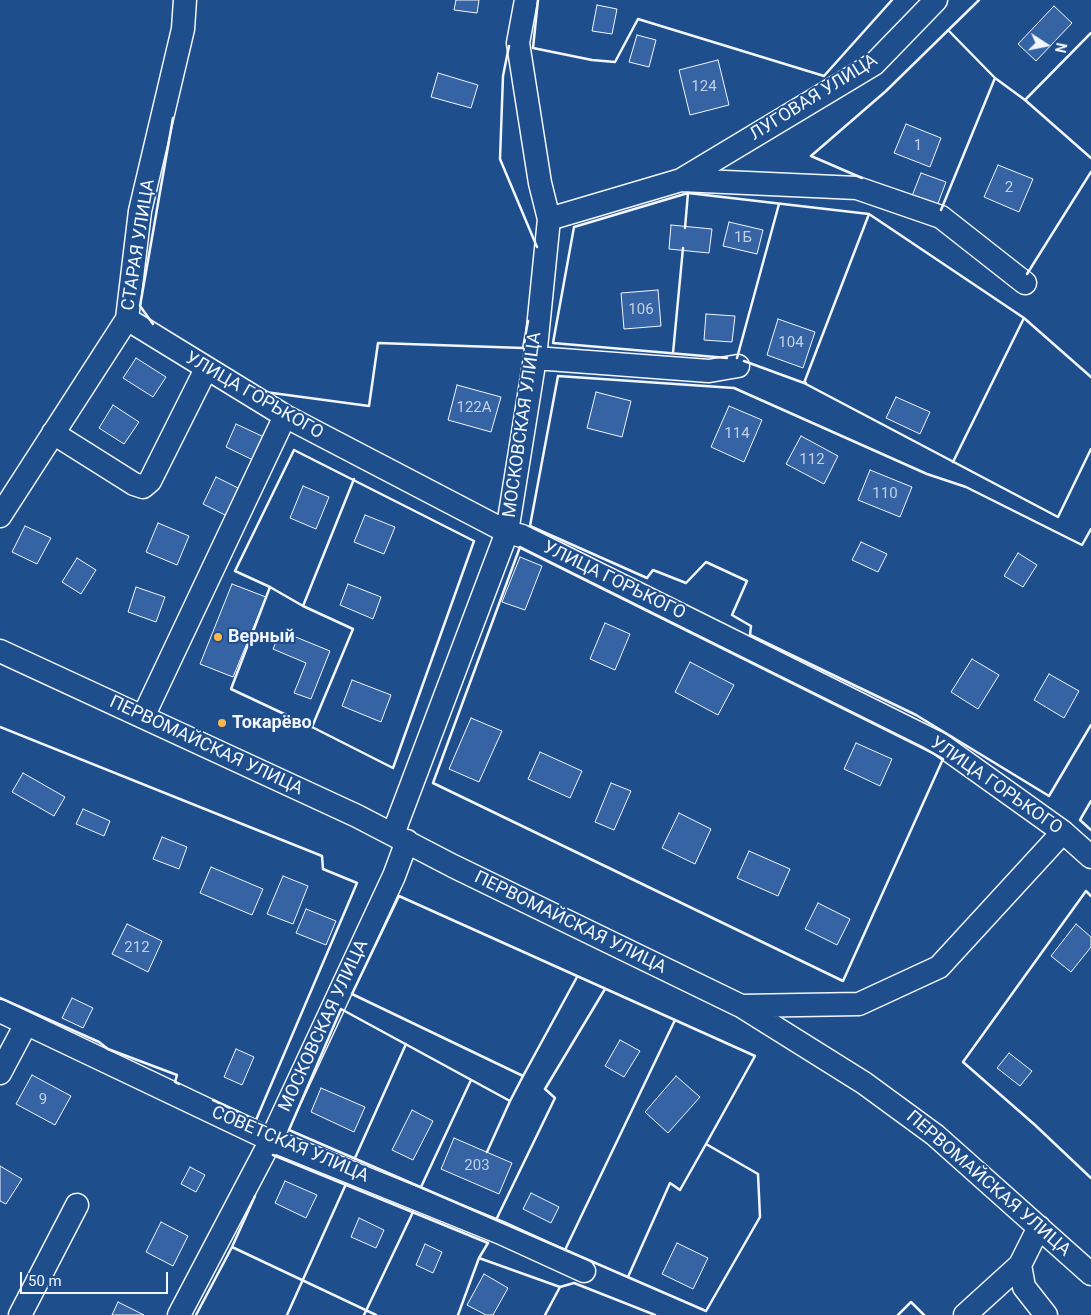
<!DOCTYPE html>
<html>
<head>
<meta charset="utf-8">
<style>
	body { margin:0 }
	#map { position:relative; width:1091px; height:1315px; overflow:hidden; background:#1f4e8c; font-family:Roboto,sans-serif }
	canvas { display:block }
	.north { position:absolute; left:1021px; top:20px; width:50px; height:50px; -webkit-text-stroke:4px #1f4e8c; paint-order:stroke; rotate:101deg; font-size:14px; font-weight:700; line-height:20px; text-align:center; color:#f2f6ff }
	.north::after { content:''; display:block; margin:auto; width:18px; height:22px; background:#f2f6ff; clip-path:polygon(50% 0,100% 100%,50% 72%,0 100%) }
	.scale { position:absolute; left:20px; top:1272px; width:148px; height:22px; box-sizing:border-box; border:2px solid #f2f6ff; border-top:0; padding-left:6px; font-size:15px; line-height:18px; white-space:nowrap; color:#f2f6ff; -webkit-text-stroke:4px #1f4e8c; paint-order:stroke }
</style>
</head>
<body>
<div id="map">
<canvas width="1091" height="1315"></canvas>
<div class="north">N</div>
<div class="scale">50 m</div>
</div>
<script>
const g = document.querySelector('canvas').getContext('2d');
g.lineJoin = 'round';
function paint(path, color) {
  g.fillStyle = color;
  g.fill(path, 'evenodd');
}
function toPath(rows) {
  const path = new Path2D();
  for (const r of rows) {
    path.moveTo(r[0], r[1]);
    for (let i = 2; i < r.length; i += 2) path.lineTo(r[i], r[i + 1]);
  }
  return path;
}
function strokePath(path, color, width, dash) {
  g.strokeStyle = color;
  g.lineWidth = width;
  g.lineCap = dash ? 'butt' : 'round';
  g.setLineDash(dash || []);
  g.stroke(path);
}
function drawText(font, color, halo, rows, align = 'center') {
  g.font = font + ' Roboto,sans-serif';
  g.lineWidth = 4;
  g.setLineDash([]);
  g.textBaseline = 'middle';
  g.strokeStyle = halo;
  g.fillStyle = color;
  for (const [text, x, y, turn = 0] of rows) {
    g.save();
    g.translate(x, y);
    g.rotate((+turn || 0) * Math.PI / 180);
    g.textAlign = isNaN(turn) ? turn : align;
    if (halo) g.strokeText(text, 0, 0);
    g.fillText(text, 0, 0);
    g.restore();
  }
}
const building = toPath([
	[456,0,479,0,477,13,454,10,456,0],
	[597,5,617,9,612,34,592,31,597,5],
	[1054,6,1072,23,1036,61,1018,44,1054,6],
	[637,35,656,40,649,67,629,62,637,35],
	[718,60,729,105,690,115,679,70,718,60],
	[438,73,478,85,471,108,431,97,438,73],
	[906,124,941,138,930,167,894,153,906,124],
	[998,165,1033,179,1019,212,984,197,998,165],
	[921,173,946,182,937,206,912,196,921,173],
	[729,222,763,230,757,254,723,246,729,222],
	[671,225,712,229,709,253,669,249,671,225],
	[658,290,661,326,624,329,621,293,658,290],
	[706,314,735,316,732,342,704,340,706,314],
	[778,319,815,332,803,368,767,355,778,319],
	[136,358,166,377,153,397,123,378,136,358],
	[457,385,501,397,491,432,448,420,457,385],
	[596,392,631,401,622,437,587,428,596,392],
	[896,397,930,412,920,434,886,418,896,397],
	[113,405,139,422,124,444,99,428,113,405],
	[729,406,762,420,744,462,711,447,729,406],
	[236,424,264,437,253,460,226,447,236,424],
	[801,436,838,456,824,484,786,464,801,436],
	[870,470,912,487,900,517,858,500,870,470],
	[216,477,244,491,231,518,203,504,216,477],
	[303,486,329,497,316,529,290,518,303,486],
	[365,515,395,527,384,554,354,542,365,515],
	[158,523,189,536,177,565,146,552,158,523],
	[25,526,51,538,37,564,12,552,25,526],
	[861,542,887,554,878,572,852,560,861,542],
	[1018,553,1037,565,1023,587,1004,576,1018,553],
	[520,557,542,566,525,610,502,602,520,557],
	[77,558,96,570,81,594,62,582,77,558],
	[232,584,266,597,233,677,200,664,232,584],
	[348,584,381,597,373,619,340,605,348,584],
	[136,587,165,597,156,622,128,612,136,587],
	[605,623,630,634,615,670,590,659,605,623],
	[281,631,330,651,311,699,294,693,306,663,273,649,281,631],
	[972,659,999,675,978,709,951,692,972,659],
	[690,662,734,685,718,715,675,692,690,662],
	[1049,674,1079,691,1064,718,1034,700,1049,674],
	[352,680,391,695,381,722,342,706,352,680],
	[471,718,502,731,479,782,449,769,471,718],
	[856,743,892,759,880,786,844,769,856,743],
	[540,752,582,771,570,798,528,779,540,752],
	[23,773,65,797,54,816,12,792,23,773],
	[611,783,631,791,614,830,595,822,611,783],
	[83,809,110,821,104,836,76,824,83,809],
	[679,813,711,829,695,864,662,848,679,813],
	[162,837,187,847,179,869,153,859,162,837],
	[749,851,790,869,778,896,737,878,749,851],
	[211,867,263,889,252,915,200,893,211,867],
	[283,876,308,886,293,924,267,914,283,876],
	[818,903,850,919,837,945,805,929,818,903],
	[306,909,336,921,326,945,296,933,306,909],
	[127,924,162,941,148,972,112,954,127,924],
	[1076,924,1091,937,1091,947,1071,972,1051,956,1076,924],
	[72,998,93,1008,83,1028,62,1018,72,998],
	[620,1040,640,1051,624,1077,605,1066,620,1040],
	[236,1049,254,1057,242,1085,224,1077,236,1049],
	[1009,1053,1032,1071,1020,1086,997,1068,1009,1053],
	[32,1075,71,1096,55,1125,16,1104,32,1075],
	[676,1076,700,1097,668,1133,645,1112,676,1076],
	[321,1088,365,1107,354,1132,311,1112,321,1088],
	[412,1110,433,1121,413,1160,392,1150,412,1110],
	[454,1138,512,1163,499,1194,441,1169,454,1138],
	[0,1166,22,1179,6,1204,0,1201,0,1166],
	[190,1167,205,1175,196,1192,181,1184,190,1167],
	[285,1181,317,1195,306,1218,275,1203,285,1181],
	[531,1193,559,1207,551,1223,523,1209,531,1193],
	[359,1218,384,1230,376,1248,351,1237,359,1218],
	[161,1222,188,1236,173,1266,146,1252,161,1222],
	[677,1243,708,1258,693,1289,662,1274,677,1243],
	[425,1244,442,1252,433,1273,416,1265,425,1244],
	[484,1274,508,1288,493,1315,486,1315,467,1305,484,1274],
	[118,1302,144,1315,112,1315,118,1302]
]);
paint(building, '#3563a3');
strokePath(building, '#f2f6ff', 1);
const minor = toPath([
	[681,180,874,64,936,0],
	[549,219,681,180,857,188,941,217,1025,283],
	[127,319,285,416,507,532,522,536,940,744,1063,832,1091,857],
	[535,358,709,371,738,366],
	[53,433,134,484,143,487,150,481,206,369],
	[0,516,127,319,140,211,183,29,185,0],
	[0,651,357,816,453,866,741,1006,864,1083,935,1135,1091,1274],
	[143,717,285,416],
	[393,834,507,532,535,358,549,219,540,183,518,43,526,0],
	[741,1006,859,1004,939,967,1063,832],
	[0,1011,271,1140,501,1233,584,1271],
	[0,1073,26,1024],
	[1039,1227,1020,1265,1024,1287,1046,1315],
	[20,1315,77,1205],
	[179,1315,271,1140,394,876,407,841],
	[965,1315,1020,1265]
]);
strokePath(minor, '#f2f6ff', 25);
strokePath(minor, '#1f4e8c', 22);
strokePath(toPath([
	[538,0,533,48,592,60,615,62,638,19,824,76,892,0],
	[948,30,995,78,1025,100],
	[1091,33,1025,100,1091,158],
	[509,46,503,76,500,159,537,247],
	[862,178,811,156,886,91,979,0],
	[941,210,995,78],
	[685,228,688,193],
	[1027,274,1091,172],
	[153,324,140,306,173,118],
	[673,353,683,248],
	[727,358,553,343,574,227,688,193,869,214,1024,318,1091,377],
	[737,358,779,204],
	[744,361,804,383,1058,517,1091,449],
	[806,383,804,383,869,214],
	[265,392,369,406,378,343,523,348,528,321],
	[294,450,474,541,393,768,312,727,231,689,270,587,235,571,294,450],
	[952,461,953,462,1024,318],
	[1091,529,1082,545,966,487,927,474,734,388,558,376,530,526,647,578,653,570,686,583,706,562,747,581,732,615,751,626,750,635,916,715,1049,796,1091,725],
	[520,547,922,747,943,759,843,981,433,783,520,547],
	[270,587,303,606,354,479],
	[303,606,353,629,312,727],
	[0,727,322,856,323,869,357,883,256,1120,213,1100],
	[1091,801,1080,820,1091,830],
	[399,896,755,1056,706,1144,758,1174,760,1217,706,1311,289,1130,341,1009,510,1101,523,1076,352,994,399,896],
	[1091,896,1086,891,963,1062,1035,1125,1091,1178],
	[0,998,99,1042,108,1049,177,1075,175,1082,179,1084],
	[523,1076,577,977],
	[487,1152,510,1101],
	[273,1155,488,1243,479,1258,560,1287,574,1283,655,1315],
	[355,1158,406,1044],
	[421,1187,471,1080],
	[496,1220,555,1098,545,1089,605,989],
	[232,1247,376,1315],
	[565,1250,675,1020],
	[628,1277,670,1183,680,1190,706,1144],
	[196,1315,232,1247,255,1196],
	[287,1315,346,1184],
	[364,1315,413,1212],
	[458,1315,479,1258],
	[545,1315,560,1287],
	[898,1315,911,1302,924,1315]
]), '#f2f6ff', 2.5);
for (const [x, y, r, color] of [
	[218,637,5,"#ffb74d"],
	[222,723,5,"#ffb74d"]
]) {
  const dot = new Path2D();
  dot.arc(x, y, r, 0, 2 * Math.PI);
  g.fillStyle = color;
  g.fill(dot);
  strokePath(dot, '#1f4e8c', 2);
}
drawText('15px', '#c3d1e8', null, [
	["124",704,87],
	["1",918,146],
	["2",1009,188],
	["1Б",743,238],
	["106",641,310],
	["104",791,343],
	["122А",474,408],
	["114",737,434],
	["112",812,460],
	["110",885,494],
	["212",137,948],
	["9",43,1100],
	["203",477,1166]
]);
drawText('18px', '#f2f6ff', '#1f4e8c', [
	["ЛУГОВАЯ УЛИЦА",814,98,-32],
	["СТАРАЯ УЛИЦА",139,245,-81],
	["УЛИЦА ГОРЬКОГО",254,396,30],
	["МОСКОВСКАЯ УЛИЦА",523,425,-82],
	["УЛИЦА ГОРЬКОГО",614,581,26],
	["ПЕРВОМАЙСКАЯ УЛИЦА",206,746,25],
	["УЛИЦА ГОРЬКОГО",996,786,35],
	["ПЕРВОМАЙСКАЯ УЛИЦА",570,923,26],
	["МОСКОВСКАЯ УЛИЦА",324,1026,-65],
	["СОВЕТСКАЯ УЛИЦА",290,1145,23],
	["ПЕРВОМАЙСКАЯ УЛИЦА",988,1184,41]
]);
drawText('bold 18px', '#f2f6ff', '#1f4e8c', [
	["Верный",228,637],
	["Токарёво",232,723]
], 'left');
</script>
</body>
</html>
